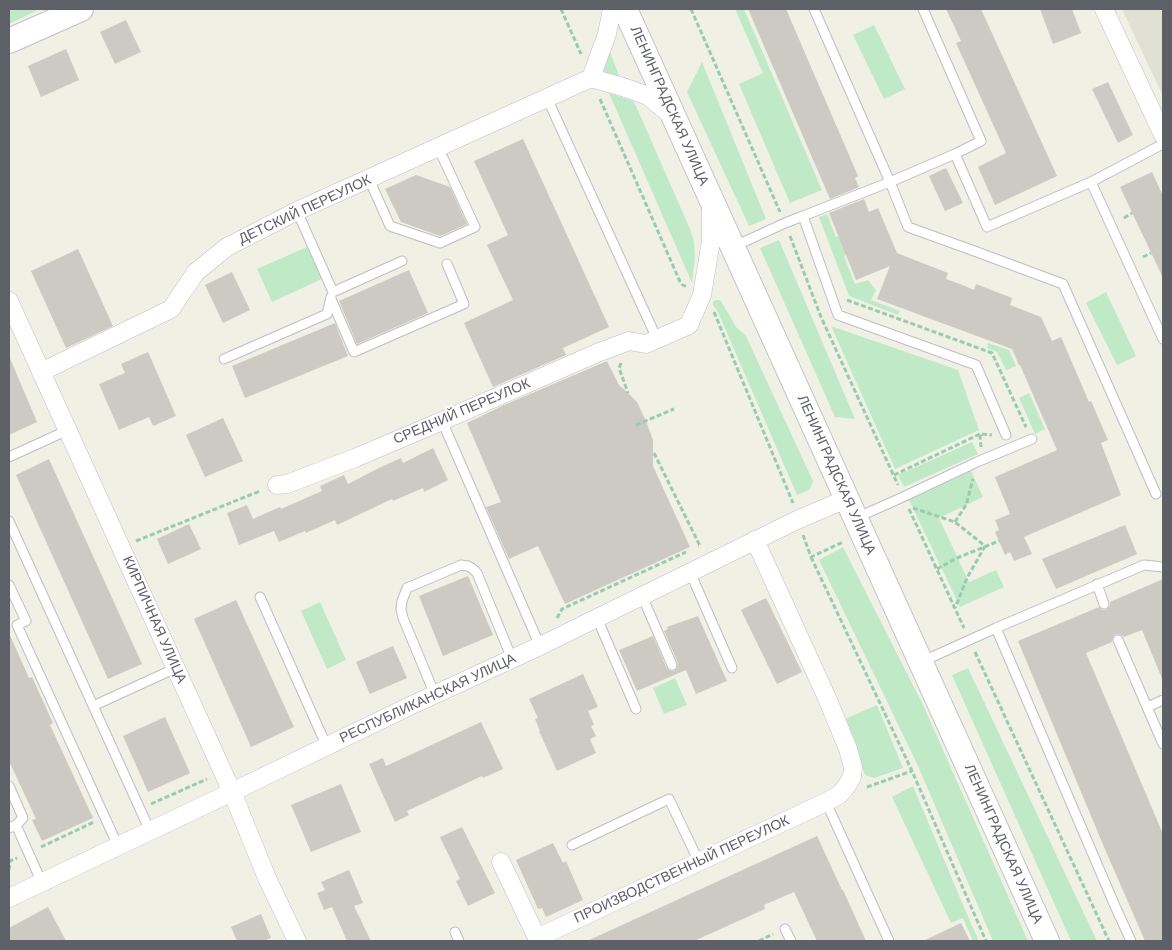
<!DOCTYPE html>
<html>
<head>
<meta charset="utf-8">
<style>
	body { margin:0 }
	#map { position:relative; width:1172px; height:950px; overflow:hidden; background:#f1f0e5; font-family:"DM Sans",sans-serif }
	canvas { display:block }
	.frame { position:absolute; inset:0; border:10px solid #5d6067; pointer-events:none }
</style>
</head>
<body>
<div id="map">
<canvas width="1172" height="950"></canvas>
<div class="frame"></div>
</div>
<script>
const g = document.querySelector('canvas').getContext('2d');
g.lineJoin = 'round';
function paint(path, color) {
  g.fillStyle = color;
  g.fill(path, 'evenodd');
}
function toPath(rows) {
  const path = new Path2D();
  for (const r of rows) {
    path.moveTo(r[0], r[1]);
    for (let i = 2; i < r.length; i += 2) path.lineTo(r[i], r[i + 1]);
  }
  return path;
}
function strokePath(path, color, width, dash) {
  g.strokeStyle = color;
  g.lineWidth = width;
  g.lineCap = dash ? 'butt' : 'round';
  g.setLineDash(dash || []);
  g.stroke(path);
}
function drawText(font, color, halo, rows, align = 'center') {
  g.font = font + ' "DM Sans",sans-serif';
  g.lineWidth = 4;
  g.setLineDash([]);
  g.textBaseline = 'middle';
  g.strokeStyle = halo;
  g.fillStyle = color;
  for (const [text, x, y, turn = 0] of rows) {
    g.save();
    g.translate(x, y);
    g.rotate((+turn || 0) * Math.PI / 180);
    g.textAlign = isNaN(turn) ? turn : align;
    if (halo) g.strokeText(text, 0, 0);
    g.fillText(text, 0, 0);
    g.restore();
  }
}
paint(toPath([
	[1122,9,1163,9,1163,96]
]), '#e1e0d4');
paint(toPath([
	[9,9,40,9,9,24],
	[735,9,744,9,822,190,790,203,739,84,763,73],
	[874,25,905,89,884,99,853,35],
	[610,52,620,78,601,74],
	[702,62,766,219,749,226,687,92],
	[609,93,633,101,636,106,690,229,694,242,695,258,692,283],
	[827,214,836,237,840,236,848,253,844,256,855,284,868,280,876,290,871,300,900,311,898,315,849,296,819,217],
	[779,240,855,419,835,417,760,248],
	[307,247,322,279,272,302,257,269],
	[1106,292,1136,356,1117,365,1086,303],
	[716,300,719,300,721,301,736,327,746,336,813,481,811,487,809,490,797,495,717,310,713,305,713,302],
	[831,326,958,370,979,430,895,469],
	[988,343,1009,350,1016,366,1006,370,997,352,987,348],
	[1029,393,1045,429,1035,434,1019,398],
	[972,442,978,454,904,487,898,475],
	[971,471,983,497,939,518,969,582,996,570,1004,587,960,607,909,500],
	[843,547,923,705,1028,941,993,941,918,766,819,560],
	[320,602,346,660,327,669,301,611],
	[968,668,1097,941,1071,941,952,675],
	[675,678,687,705,664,714,653,688],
	[877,705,903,768,874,778,865,775,845,719],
	[913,786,966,912,979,941,973,941,963,918,951,923,892,797]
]), '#c0eac7');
paint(toPath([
	[748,9,786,9,858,176,855,178,859,187,830,199],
	[946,9,981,9,1057,176,995,205,978,167,1006,153,956,43,961,41],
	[1040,9,1072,9,1081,33,1053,44],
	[126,20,141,52,115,64,100,32],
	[66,49,79,80,41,97,28,66],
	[1108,82,1133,135,1118,143,1092,89],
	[523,139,609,327,563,348,566,355,493,387,464,323,513,300,487,245,508,235,474,161],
	[946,168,963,203,945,211,929,176],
	[1152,172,1163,196,1163,278,1120,187],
	[416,175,450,187,467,224,440,236,401,222,385,189],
	[864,199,869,212,878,208,897,253,948,273,946,279,960,284,974,290,976,284,1012,298,1010,305,1041,317,1052,341,1061,337,1089,402,1091,401,1108,440,1101,443,1121,495,1024,537,1032,554,1014,561,1010,552,1005,555,995,532,999,530,995,520,1010,514,995,477,1057,450,1020,365,1019,365,1012,349,877,299,890,266,856,280,829,213],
	[78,249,113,326,66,348,31,271],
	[409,270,428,313,357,344,339,301],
	[232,272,250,310,223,323,205,285],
	[335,323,348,356,245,398,232,366],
	[148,352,176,416,153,426,149,417,119,430,99,384,125,373,121,364],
	[9,356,37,422,9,435],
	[607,361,619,385,628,393,637,402,646,421,653,440,653,466,690,547,565,604,538,546,509,559,486,507,501,502,467,423,502,406],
	[223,418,243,461,205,477,186,435],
	[433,448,448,480,424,492,423,488,393,501,392,499,337,525,335,520,306,533,305,531,279,542,274,531,239,545,227,513,247,505,253,519,280,507,281,509,322,491,320,486,344,475,348,484,379,468,401,458,403,463],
	[49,459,142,664,108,679,16,475],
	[189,524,201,549,168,564,157,539],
	[1125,525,1137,554,1056,589,1042,559],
	[468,576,493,635,443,656,419,596],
	[1163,579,1163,681,1142,630,1124,637,1121,635,1116,634,1113,637,1112,642,1086,653,1163,834,1163,941,1145,941,1104,847,1018,641,1099,607,1102,610,1106,610,1110,606,1110,602],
	[766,598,802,672,777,684,741,610],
	[236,600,294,727,251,747,194,619],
	[698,616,727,681,696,694,686,670,637,691,619,650,653,636,666,667,669,670,674,671,677,668,678,663,664,631,668,629,667,627],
	[9,633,29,678,32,677,53,723,50,725,93,818,42,841,32,820,36,819,9,761],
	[393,646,407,678,370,694,356,662],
	[583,674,598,707,588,711,594,725,591,726,596,736,590,739,596,753,557,771,539,731,540,731,535,719,538,718,529,699],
	[165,717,190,773,148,792,123,736],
	[481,722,503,769,483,778,482,776,407,811,409,815,395,822,369,764,383,758,386,766],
	[341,784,361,832,311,852,291,805],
	[462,827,495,893,468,906,456,881,460,879,440,837],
	[817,836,842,890,843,890,866,941,817,941,794,892,764,905,765,909,694,941,587,941],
	[553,843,563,863,566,861,583,900,546,917,542,908,538,909,516,860],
	[349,870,363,903,354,906,371,941,347,941,332,907,324,910,317,893,325,890,321,882],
	[48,907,66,941,9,941,9,928],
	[261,914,271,938,263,941,237,941,231,927],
	[961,923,970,941,923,941]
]), '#cccac2');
const lane = toPath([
	[814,9,890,182,908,227,977,252,1063,284,1156,494],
	[923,9,981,141,955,154,890,182,803,216,838,315,976,365,1006,435],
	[547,98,657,339],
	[955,154,987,227,1091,182,1163,144],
	[369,179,390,226,440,243,475,227,438,147],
	[1091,182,1163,339],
	[297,211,333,292,402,261],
	[735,246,785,223,803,216],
	[331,299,354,352,464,304,447,264],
	[224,359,327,314,331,297],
	[442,421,540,646],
	[9,457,68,430],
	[856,518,903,497,977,462,1032,439],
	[9,521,150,831],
	[690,572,732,668],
	[1097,584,1104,604],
	[9,585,26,621,17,625,118,846],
	[642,596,672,665],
	[260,597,327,747],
	[597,618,636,709],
	[996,628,1115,906,1131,941],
	[1118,640,1163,744],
	[921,662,996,628,1144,565,1163,567],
	[435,695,403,618,401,609,402,601,407,588,461,565,468,566,473,569,477,573,512,659],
	[93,706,176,668],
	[1147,707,1163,700],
	[9,786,23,818,16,825,9,828],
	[826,802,889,941],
	[16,825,42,883],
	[572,845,669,799,699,862],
	[785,929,791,941],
	[455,932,459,941]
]);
const street = toPath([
	[1104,9,1163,135],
	[591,78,607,34,612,9],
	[9,301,232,792,267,878,297,941],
	[41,372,171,309,196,272,227,247,297,211,591,78,623,87,648,96,671,115],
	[277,485,287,484,355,458,442,421,597,353,629,341,646,344,689,325,702,295,711,241,711,204],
	[501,862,537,938,537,941],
	[9,898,232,792,412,705,540,646,797,520,846,499],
	[537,938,826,802,839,795,846,787,852,777,853,767,848,749,827,698,755,540]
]);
const secondary = toPath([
	[625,9,1047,941],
	[9,41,81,9]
]);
strokePath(lane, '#bdbec5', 11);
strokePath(street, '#bdbec5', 19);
strokePath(secondary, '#bec0c7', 26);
strokePath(toPath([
	[561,9,581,54],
	[691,9,780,212],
	[600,99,681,284,687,287],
	[1124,218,1132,213],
	[790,236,821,317,898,485],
	[1143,257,1151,253],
	[847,300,992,353,1026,427],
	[714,312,793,503],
	[621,363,619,368,628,393],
	[636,425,674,409],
	[981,447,980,434,992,435],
	[654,453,700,546,698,546],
	[894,475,980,434],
	[913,508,955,522,985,546,967,578,955,608],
	[909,509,964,628],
	[955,522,966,505,973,479],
	[803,535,811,557,843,542],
	[136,541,260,491],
	[811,557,912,771,986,941],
	[937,569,957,558,999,541],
	[557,618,562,609,686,552],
	[975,652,1109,941],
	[867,787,912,771],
	[151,804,207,779],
	[41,847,94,822],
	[9,870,10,861,17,858],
	[759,941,773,934]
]), '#97ccaf', 3, [5, 2.5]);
strokePath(lane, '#fff', 9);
strokePath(street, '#fff', 18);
strokePath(secondary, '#fff', 24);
drawText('14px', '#5d6067', '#fff', [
	["ЛЕНИНГРАДСКАЯ УЛИЦА",669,106,66],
	["ДЕТСКИЙ ПЕРЕУЛОК",305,210,-25],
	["СРЕДНИЙ ПЕРЕУЛОК",462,412,-23],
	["ЛЕНИНГРАДСКАЯ УЛИЦА",836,475,66],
	["КИРПИЧНАЯ УЛИЦА",154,620,66],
	["РЕСПУБЛИКАНСКАЯ УЛИЦА",428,699,-25],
	["ЛЕНИНГРАДСКАЯ УЛИЦА",1003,844,66],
	["ПРОИЗВОДСТВЕННЫЙ ПЕРЕУЛОК",682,870,-25]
]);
</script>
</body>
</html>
